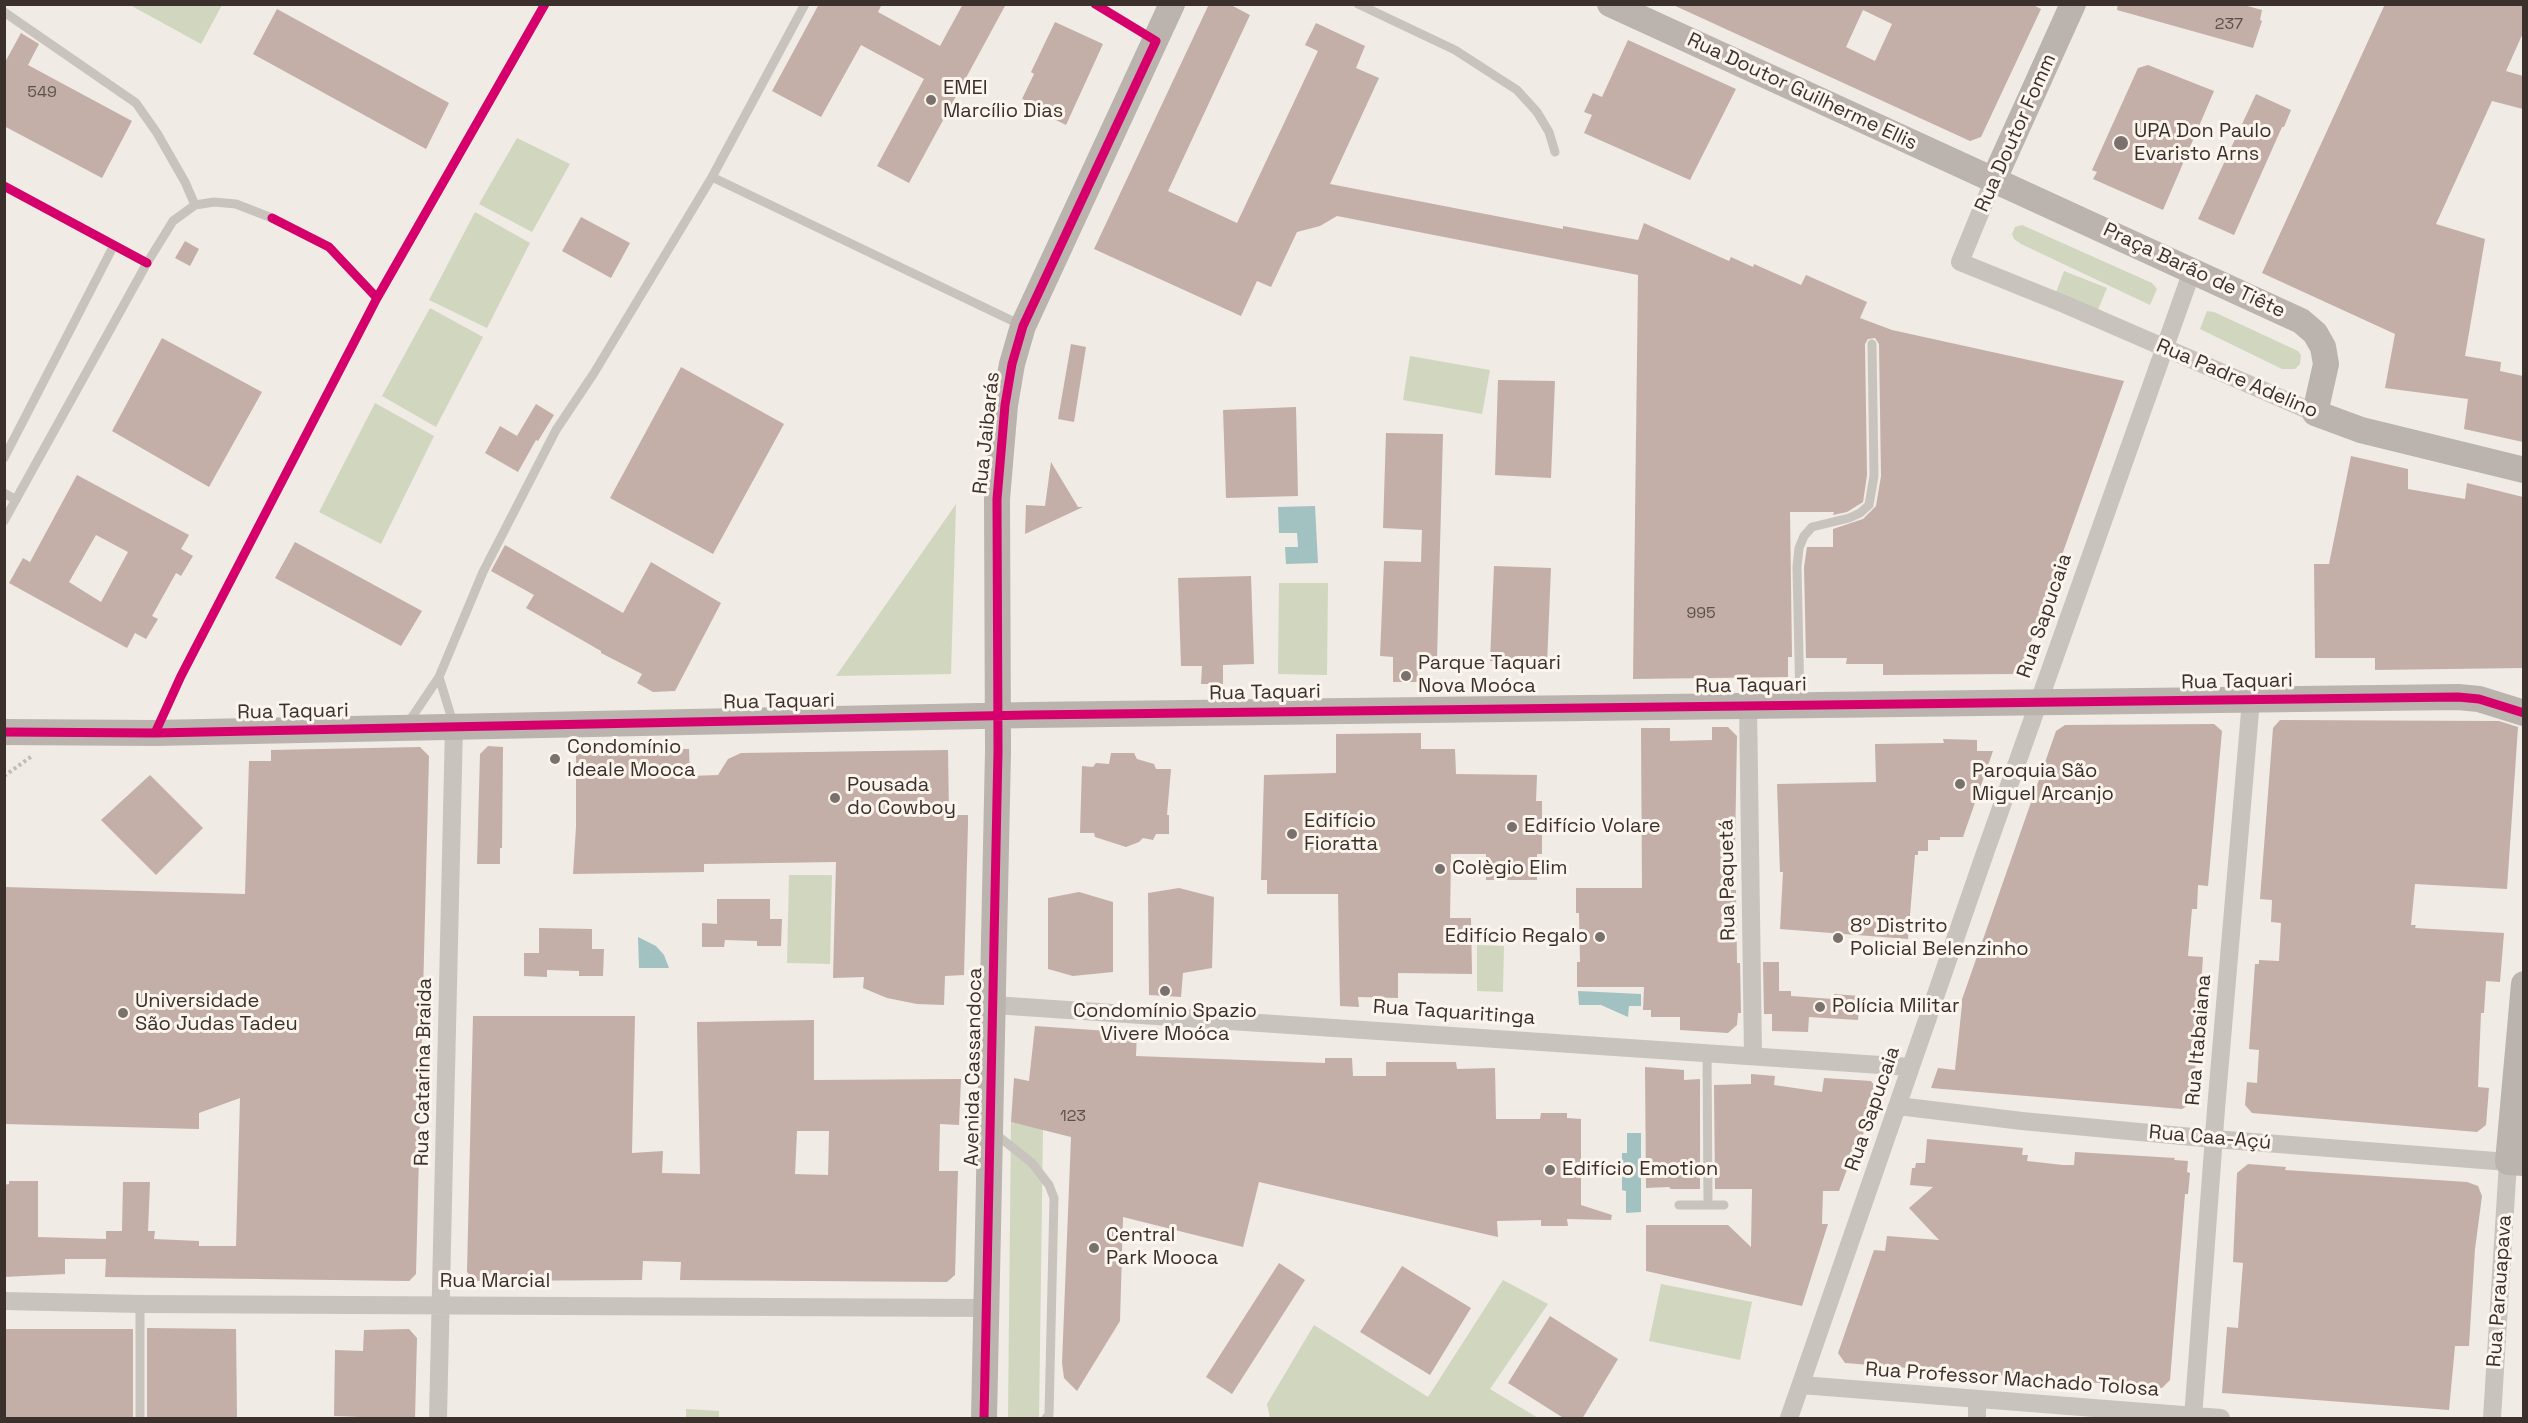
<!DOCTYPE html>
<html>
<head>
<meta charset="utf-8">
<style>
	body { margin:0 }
	#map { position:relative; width:2528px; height:1423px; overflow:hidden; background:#f0ebe5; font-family:"Space Grotesk",sans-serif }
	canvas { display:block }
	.frame { position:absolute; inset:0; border:6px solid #3b302b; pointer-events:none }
</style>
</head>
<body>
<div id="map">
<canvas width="2528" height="1423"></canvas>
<div class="frame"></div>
</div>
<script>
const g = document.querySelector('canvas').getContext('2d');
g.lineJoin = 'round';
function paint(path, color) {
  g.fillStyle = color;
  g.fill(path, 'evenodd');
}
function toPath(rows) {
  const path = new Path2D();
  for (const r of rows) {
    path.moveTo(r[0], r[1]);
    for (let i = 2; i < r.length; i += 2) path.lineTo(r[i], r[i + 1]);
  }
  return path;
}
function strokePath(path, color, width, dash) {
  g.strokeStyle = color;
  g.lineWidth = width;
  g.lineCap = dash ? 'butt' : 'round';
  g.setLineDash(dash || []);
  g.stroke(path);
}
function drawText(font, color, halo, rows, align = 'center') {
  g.font = font + ' "Space Grotesk",sans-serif';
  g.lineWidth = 6;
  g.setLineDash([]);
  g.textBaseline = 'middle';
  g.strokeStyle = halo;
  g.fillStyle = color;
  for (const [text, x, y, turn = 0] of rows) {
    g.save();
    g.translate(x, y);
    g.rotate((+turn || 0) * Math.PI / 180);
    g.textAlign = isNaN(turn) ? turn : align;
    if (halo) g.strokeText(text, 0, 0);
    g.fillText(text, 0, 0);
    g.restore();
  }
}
paint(toPath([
	[130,5,222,5,201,44],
	[517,138,570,164,532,232,479,204],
	[475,212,530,243,487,328,429,300],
	[2022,225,2152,283,2157,289,2150,305,2021,244,2014,239,2012,234,2015,227],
	[2064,271,2107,288,2097,312,2055,295],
	[430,308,483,337,436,427,382,396],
	[2207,311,2214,312,2298,351,2301,355,2300,364,2295,369,2282,369,2200,329],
	[1410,356,1490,370,1482,414,1403,400],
	[375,403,434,436,381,544,319,512],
	[956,504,951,674,836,676],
	[1279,583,1328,583,1327,675,1278,674],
	[789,875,832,875,830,964,787,963],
	[1477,945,1504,946,1503,992,1477,991],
	[1011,1122,1043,1129,1039,1418,1008,1418],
	[1503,1280,1548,1304,1490,1389,1538,1418,1270,1418,1267,1404,1314,1325,1428,1397],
	[1661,1284,1752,1302,1740,1360,1649,1341],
	[686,1409,719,1411,719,1418,686,1418]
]), '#d1d6bf');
paint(toPath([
	[1315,506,1318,563,1286,564,1285,547,1298,547,1297,533,1279,533,1278,507],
	[638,937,656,946,664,955,669,968,639,968],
	[1578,991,1641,994,1641,1006,1629,1006,1628,1017,1601,1005,1579,1005],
	[1627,1133,1641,1133,1641,1212,1626,1213,1626,1191,1622,1190,1622,1153,1627,1153]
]), '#a1c2c1');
paint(toPath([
	[819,4,882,4,878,12,940,46,963,4,1006,4,909,183,877,166,924,79,861,45,821,117,772,91],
	[1209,4,1229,4,1250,15,1168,191,1237,223,1318,51,1305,45,1316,23,1365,46,1356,68,1379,78,1330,184,1563,229,1563,226,1638,240,1644,223,1729,261,1731,257,1753,267,1754,264,1801,285,1806,275,1867,302,1860,318,1892,330,2124,381,2022,667,2013,674,1883,675,1883,664,1846,664,1847,658,1806,658,1804,567,1807,547,1833,547,1833,529,1863,519,1876,506,1881,476,1879,344,1875,338,1868,339,1865,344,1867,475,1863,502,1847,512,1833,515,1834,512,1790,512,1792,657,1788,657,1788,677,1633,679,1638,275,1337,216,1320,226,1297,232,1271,287,1257,281,1241,316,1094,249],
	[1671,4,2031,4,2041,9,1981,137,1970,141],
	[1863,10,1892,24,1875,61,1846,47],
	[2118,4,2240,4,2262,10,2260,20,2262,21,2253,48,2117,10],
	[2385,4,2523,4,2523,33,2506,71,2523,76,2523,109,2492,101,2436,224,2485,239,2465,356,2501,362,2500,371,2523,376,2523,442,2464,429,2468,399,2385,388,2395,334,2262,273],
	[277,9,449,103,426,149,253,54],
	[1055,22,1103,44,1066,125,1040,112,1042,108,1022,99,1034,74,1031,72],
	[21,33,39,44,28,65,132,121,102,178,4,126,4,64],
	[1628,40,1736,89,1690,180,1584,133,1592,115,1584,112,1593,93,1602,97],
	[2148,65,2214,91,2163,210,2093,179,2097,172,2092,170,2138,68],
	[2256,94,2291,110,2284,127,2282,127,2234,235,2198,219],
	[581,217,630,243,611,278,562,251],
	[185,241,199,249,190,266,175,258],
	[162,338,262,392,209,487,112,431],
	[1071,344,1086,347,1074,422,1058,419],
	[681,367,784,424,713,554,610,498],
	[1498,380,1555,381,1551,478,1495,475],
	[536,404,554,415,538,441,536,440,518,472,485,453,500,426,517,436],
	[1296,407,1298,496,1226,498,1223,410],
	[1386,433,1443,434,1437,659,1417,659,1418,682,1393,682,1393,657,1380,656,1384,561,1421,562,1422,530,1383,528],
	[2351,456,2408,469,2408,489,2465,499,2467,483,2523,497,2523,668,2375,670,2375,658,2315,658,2314,564,2329,564],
	[1051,462,1078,507,1083,507,1025,534,1026,505,1045,506],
	[77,475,189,535,181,549,193,556,181,576,176,573,152,616,158,619,146,639,135,633,127,648,9,583,23,558,30,562],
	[96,535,128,552,101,602,69,582],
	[295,542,422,611,401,646,275,578],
	[505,545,623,613,651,562,721,603,675,691,653,692,637,683,642,674,601,653,601,651,526,608,534,595,491,571],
	[1494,566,1551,568,1547,664,1490,661],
	[1251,576,1254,664,1223,665,1223,684,1201,684,1202,666,1181,666,1178,578],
	[2280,720,2499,721,2518,727,2507,889,2415,884,2411,925,2416,925,2415,928,2504,933,2500,982,2486,981,2484,1013,2481,1013,2478,1087,2489,1088,2486,1125,2477,1132,2252,1113,2245,1105,2247,1082,2257,1083,2259,1050,2249,1049,2255,964,2259,964,2259,960,2279,961,2281,923,2271,922,2272,900,2260,899,2273,728],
	[2214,724,2222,731,2208,886,2198,885,2197,909,2192,909,2188,956,2203,957,2193,1102,2182,1109,1931,1088,1938,1068,1955,1070,1962,1005,1960,1005,2056,731,2065,725],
	[1712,727,1728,727,1737,736,1735,847,1726,847,1727,890,1736,890,1737,963,1740,963,1741,1013,1738,1013,1737,1025,1728,1033,1680,1030,1680,1017,1651,1017,1651,1010,1643,1010,1644,987,1577,987,1577,962,1580,962,1579,913,1576,913,1576,888,1642,888,1641,728,1670,728,1670,741,1712,740],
	[1421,733,1421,749,1455,749,1456,774,1537,775,1536,801,1542,801,1542,854,1537,854,1537,880,1486,880,1486,854,1451,854,1450,918,1471,918,1472,974,1398,973,1398,998,1358,997,1359,1007,1340,1006,1338,894,1267,894,1267,880,1261,880,1264,775,1336,773,1336,734],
	[1943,739,1977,740,1977,751,1993,751,1963,837,1940,837,1940,840,1928,840,1928,851,1918,851,1918,855,1915,855,1908,939,1780,929,1783,872,1780,872,1777,784,1876,782,1875,744,1944,743],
	[675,744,675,749,689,749,690,776,718,775,728,759,741,753,948,750,949,815,968,815,968,824,964,975,945,976,944,1005,917,1004,887,998,863,988,864,977,833,978,836,862,704,864,704,872,573,874,576,827,576,745],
	[488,746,503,747,502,848,500,848,500,864,477,864,480,754],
	[420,747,429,756,416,1274,409,1281,105,1277,106,1259,65,1259,65,1274,4,1277,4,1185,9,1184,9,1181,38,1181,38,1237,106,1239,106,1231,122,1231,123,1182,150,1182,148,1231,155,1231,154,1239,199,1241,199,1246,236,1246,240,1098,199,1113,199,1129,4,1124,4,887,245,894,249,761,271,761,271,750],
	[1111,753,1134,753,1137,759,1154,764,1156,769,1171,769,1167,815,1169,815,1169,834,1156,834,1153,840,1143,838,1139,842,1126,847,1095,837,1094,833,1080,833,1082,766,1093,767,1096,763,1109,764],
	[150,775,203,828,156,875,101,820],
	[1179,888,1214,897,1212,968,1183,973,1181,997,1149,995,1148,893],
	[1079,892,1113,902,1113,972,1073,976,1048,969,1048,898],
	[717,899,770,899,770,919,782,919,781,946,757,946,757,941,725,940,724,947,702,947,702,923,717,924],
	[539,928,592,929,592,949,604,949,603,976,579,976,579,971,547,970,547,977,524,976,524,953,539,953],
	[1763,962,1779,962,1779,991,1791,991,1791,996,1833,999,1834,994,1860,996,1858,1020,1809,1017,1808,1032,1772,1031,1772,1014,1764,1014],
	[473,1016,635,1016,632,1153,663,1151,662,1173,700,1174,697,1022,814,1020,814,1080,961,1079,959,1125,940,1124,939,1171,958,1171,955,1275,947,1282,680,1280,681,1262,643,1261,642,1280,475,1281,467,1272],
	[797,1131,829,1131,828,1175,795,1174],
	[1035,1026,1137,1033,1136,1056,1325,1063,1325,1058,1352,1058,1353,1076,1386,1076,1386,1062,1456,1062,1457,1069,1495,1068,1496,1119,1540,1119,1541,1113,1567,1113,1567,1118,1581,1119,1581,1205,1612,1215,1611,1220,1567,1219,1568,1226,1541,1226,1541,1220,1497,1221,1498,1237,1259,1182,1243,1247,1123,1217,1120,1321,1077,1391,1064,1378,1062,1363,1071,1137,1011,1122,1014,1078,1029,1081],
	[1645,1067,1684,1070,1684,1080,1700,1079,1700,1189,1671,1189,1669,1187,1646,1188],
	[1751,1074,1775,1076,1774,1085,1822,1092,1824,1078,1871,1081,1877,1089,1862,1138,1859,1138,1857,1152,1852,1164,1849,1164,1839,1191,1823,1191,1822,1224,1828,1224,1802,1306,1646,1271,1646,1225,1728,1225,1751,1247,1752,1189,1715,1189,1714,1085,1751,1084],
	[1927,1139,2023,1148,2022,1155,2028,1155,2027,1161,2063,1165,2074,1165,2075,1152,2175,1158,2174,1160,2188,1161,2187,1172,2190,1173,2188,1194,2185,1194,2170,1380,2162,1388,1845,1363,1838,1353,1874,1250,1885,1251,1887,1236,1939,1240,1909,1208,1933,1187,1910,1185,1912,1168,1915,1168,1916,1163,1925,1163],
	[2248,1164,2286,1167,2285,1170,2467,1182,2478,1186,2482,1196,2475,1249,2469,1346,2455,1346,2449,1410,2222,1393,2227,1327,2238,1328,2243,1263,2233,1262,2237,1173],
	[1279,1263,1305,1280,1232,1394,1206,1377],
	[1402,1266,1471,1308,1430,1375,1360,1332],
	[1550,1316,1618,1359,1582,1419,1565,1419,1508,1383],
	[147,1328,236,1329,237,1419,147,1419],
	[4,1329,133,1329,133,1419,4,1419],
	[409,1329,417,1338,415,1419,334,1416,335,1350,363,1351,364,1330]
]), '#c3afa7');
strokePath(toPath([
	[4,776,32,756]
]), '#c2bbb6', 4, [3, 3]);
strokePath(toPath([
	[1095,4,1153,39],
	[1358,4,1455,50,1517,90,1537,112,1549,132,1555,152],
	[4,12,136,103,157,133,185,182,195,205],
	[712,177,1021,325],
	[4,186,147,263],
	[4,458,114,245],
	[4,493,16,500],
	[4,521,147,263,173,221,195,205,214,202,236,204,272,218,329,247,377,298],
	[439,677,454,726],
	[1800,703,1797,567,1799,548,1804,536,1812,527,1849,518,1860,513,1869,505,1874,476,1872,344],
	[408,723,439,677,483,572,556,430,594,373,712,177,805,4],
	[156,731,181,676,377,298,545,4],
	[1707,1052,1708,1205],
	[993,1132,1032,1163,1049,1185,1054,1198,1049,1415,1046,1418],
	[1679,1205,1724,1205],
	[140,1418,140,1304]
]), '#c9c3be', 9);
strokePath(toPath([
	[1994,179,1960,262,2064,304,2315,413],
	[1748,704,1753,1056],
	[994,1005,1910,1067],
	[1898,1106,2022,1121,2214,1139,2508,1162,2492,1418],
	[4,1301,140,1304,985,1308],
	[1801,1385,2221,1418],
	[1977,1400,1977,1418],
	[438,1418,454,726],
	[1789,1418,1985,853,2192,271],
	[2193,1418,2216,1109,2251,700]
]), '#c9c3be', 18);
strokePath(toPath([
	[1610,4,2301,321,2315,333,2323,347,2326,364,2315,413,2361,430,2524,470],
	[1994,179,2073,4],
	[4,732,155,733,1029,715,2458,697,2479,699,2524,713],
	[2524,984,2508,1162,2524,1163],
	[984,1418,998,751,997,499,1005,405,1012,364,1023,326,1172,4]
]), '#bab3ae', 26);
strokePath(toPath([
	[4,186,147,263],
	[272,218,329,247,377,298],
	[4,732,155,733,1029,715,2458,697,2479,699,2524,713],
	[155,733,181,676,377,298,545,4],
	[984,1418,998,751,997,499,1005,405,1012,364,1023,326,1156,41,1095,4]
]), '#d6006c', 9);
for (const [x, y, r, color] of [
	[931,100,6,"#7a716c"],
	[2121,143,8,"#7a716c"],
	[1406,676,6,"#7a716c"],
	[555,759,6,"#7a716c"],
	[1960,784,6,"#7a716c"],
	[835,798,6,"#7a716c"],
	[1512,827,6,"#7a716c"],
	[1292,834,6,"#7a716c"],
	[1440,869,6,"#7a716c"],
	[1600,937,6,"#7a716c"],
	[1838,938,6,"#7a716c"],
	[1165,991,6,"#7a716c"],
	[1820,1007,6,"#7a716c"],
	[123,1013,6,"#7a716c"],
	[1550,1170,6,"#7a716c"],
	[1094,1248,6,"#7a716c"]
]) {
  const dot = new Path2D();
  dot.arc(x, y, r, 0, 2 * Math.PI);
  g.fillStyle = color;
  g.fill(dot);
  strokePath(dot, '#fbf5ee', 2);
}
drawText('16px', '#5d504a', null, [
	["237",2229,25],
	["549",42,93],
	["995",1701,614],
	["123",1073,1117]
]);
drawText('20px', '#3b302b', '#fbf5ee', [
	["EMEI",943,89],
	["Marcílio Dias",943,112],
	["UPA Don Paulo",2134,132],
	["Evaristo Arns",2134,155],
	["Parque Taquari",1418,664],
	["Nova Moóca",1418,687],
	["Condomínio",567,748],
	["Ideale Mooca",567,771],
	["Paroquia São",1972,772],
	["Miguel Arcanjo",1972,795],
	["Pousada",847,786],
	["do Cowboy",847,809],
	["Edifício",1304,822],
	["Fioratta",1304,845],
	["Edifício Volare",1524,827],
	["Colègio Elim",1452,869],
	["8º Distrito",1850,927],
	["Policial Belenzinho",1850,950],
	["Edifício Regalo",1588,937,"right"],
	["Universidade",135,1002],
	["São Judas Tadeu",135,1025],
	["Polícia Militar",1832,1007],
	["Condomínio Spazio",1165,1012,"center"],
	["Vivere Moóca",1165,1035,"center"],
	["Edifício Emotion",1562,1170],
	["Central",1106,1236],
	["Park Mooca",1106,1259]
], 'left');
drawText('20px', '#3b302b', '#fbf5ee', [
	["Rua Doutor Guilherme Ellis",1802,92,25],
	["Rua Doutor Fomm",2016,133,-66],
	["Praça Barão de Tiête",2194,271,25],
	["Rua Padre Adelino",2237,379,23],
	["Rua Jaibarás",987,433,-84],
	["Rua Sapucaia",2045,616,-71],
	["Rua Taquari",2237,682,-1],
	["Rua Taquari",1751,686,-1],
	["Rua Taquari",1265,693,-1],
	["Rua Taquari",779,702,-1],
	["Rua Taquari",293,712,-1],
	["Rua Paquetá",1728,880,-91],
	["Rua Taquaritinga",1454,1013,4],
	["Rua Itabaiana",2199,1040,-85],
	["Avenida Cassandoca",974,1067,-89],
	["Rua Catarina Braida",424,1072,-89],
	["Rua Sapucaia",1873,1109,-71],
	["Rua Caa-Açú",2210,1138,5],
	["Rua Marcial",495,1282],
	["Rua Parauapava",2500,1291,-86],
	["Rua Professor Machado Tolosa",2012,1380,4]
]);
</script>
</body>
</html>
